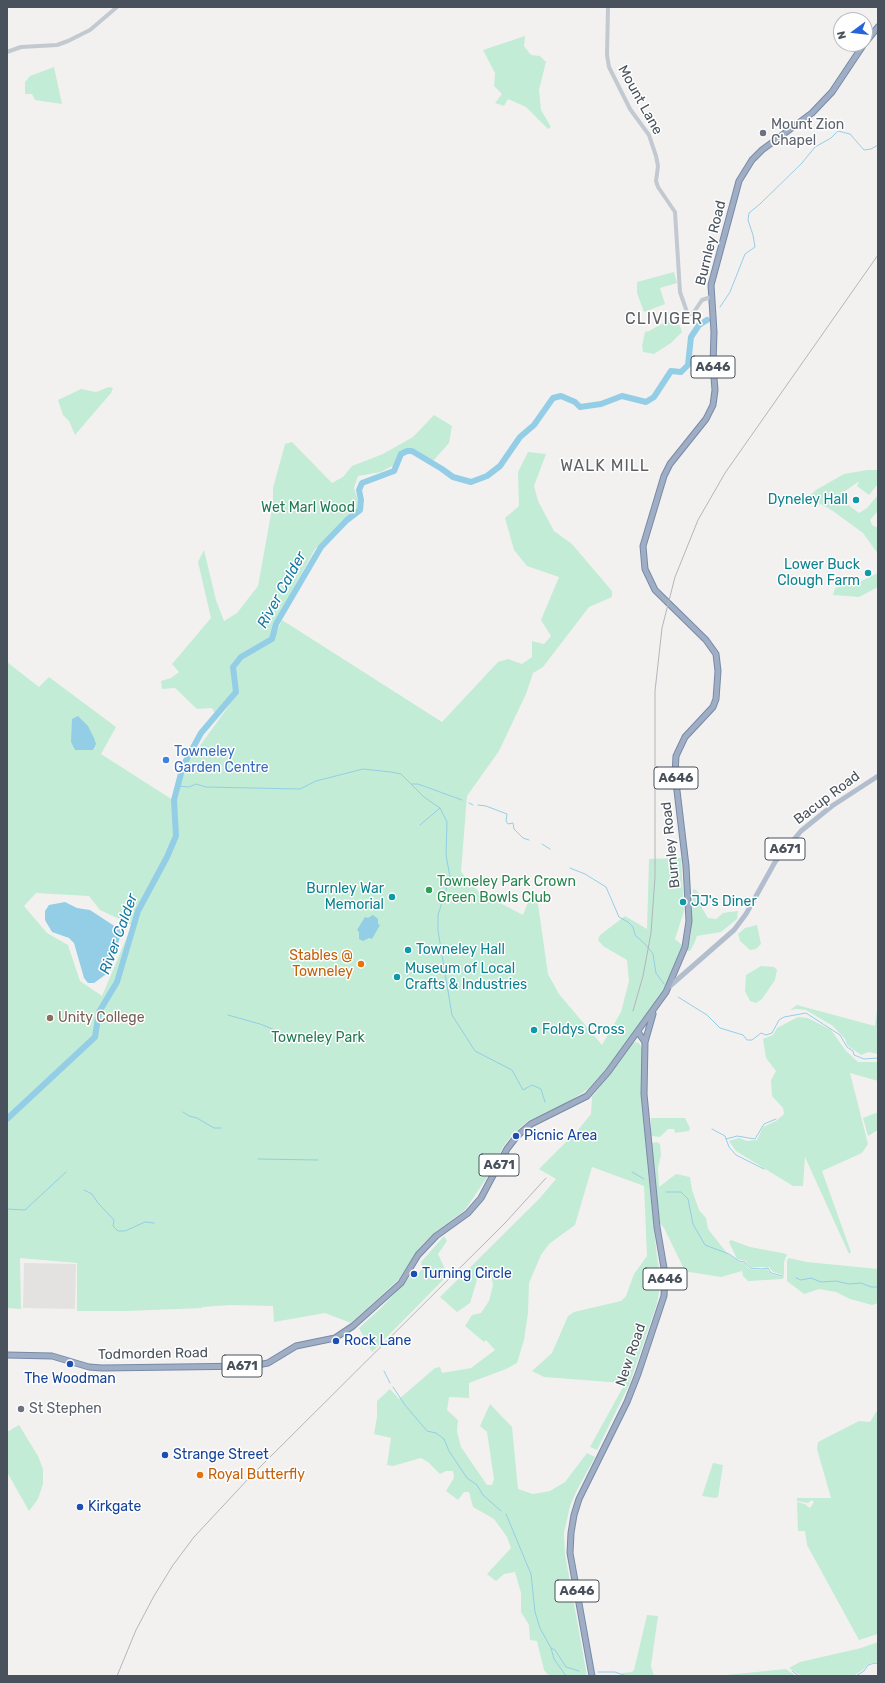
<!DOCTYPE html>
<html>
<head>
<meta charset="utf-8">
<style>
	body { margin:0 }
	#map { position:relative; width:885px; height:1683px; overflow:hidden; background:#f3f1f0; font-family:Rubik,sans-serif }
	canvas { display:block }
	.frame { position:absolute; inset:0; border:8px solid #49525c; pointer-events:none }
	.north { position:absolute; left:833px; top:12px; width:40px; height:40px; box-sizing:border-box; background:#fff; border:1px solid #b6babe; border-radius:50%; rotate:255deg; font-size:11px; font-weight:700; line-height:16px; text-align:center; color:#49525c }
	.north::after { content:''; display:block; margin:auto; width:14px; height:18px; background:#2665d7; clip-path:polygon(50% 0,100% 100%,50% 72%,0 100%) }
</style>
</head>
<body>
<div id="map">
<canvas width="885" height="1683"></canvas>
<div class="frame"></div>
<div class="north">N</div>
</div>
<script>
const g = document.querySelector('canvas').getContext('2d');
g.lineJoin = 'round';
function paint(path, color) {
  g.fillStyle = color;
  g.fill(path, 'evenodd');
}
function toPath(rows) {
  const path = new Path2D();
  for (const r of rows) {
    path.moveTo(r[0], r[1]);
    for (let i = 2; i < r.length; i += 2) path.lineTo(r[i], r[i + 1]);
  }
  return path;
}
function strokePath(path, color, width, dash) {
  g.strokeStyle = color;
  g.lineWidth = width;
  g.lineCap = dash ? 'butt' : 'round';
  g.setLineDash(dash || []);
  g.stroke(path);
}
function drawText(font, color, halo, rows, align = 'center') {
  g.font = font + ' Rubik,sans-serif';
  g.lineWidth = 3;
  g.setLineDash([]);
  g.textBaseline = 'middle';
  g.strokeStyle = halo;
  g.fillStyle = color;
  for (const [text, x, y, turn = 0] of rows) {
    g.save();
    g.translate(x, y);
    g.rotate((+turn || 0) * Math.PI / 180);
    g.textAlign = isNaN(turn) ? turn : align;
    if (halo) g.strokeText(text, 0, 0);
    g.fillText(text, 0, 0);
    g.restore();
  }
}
paint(toPath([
	[24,1263,76,1264,75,1309,23,1308]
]), '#e3e2e1');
paint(toPath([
	[525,36,524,46,531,55,540,56,546,62,539,90,541,110,551,127,548,129,526,107,508,99,504,106,495,103,502,94,494,86,495,73,483,50],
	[54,67,62,104,35,100,32,94,25,94,25,82,30,76],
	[674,272,677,283,660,288,665,304,644,312,637,293,637,282],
	[671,319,680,326,682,332,671,343,654,354,643,352,642,346,645,332,649,331],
	[109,387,113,388,111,393,75,435,69,421,63,415,58,400,81,389,96,392],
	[434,415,452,426,449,443,433,461,414,449,406,448,399,455,394,465,381,472,358,476,354,488,359,504,356,512,315,549,277,619,270,638,240,655,231,667,234,692,216,716,212,708,197,709,175,688,162,689,161,681,171,678,179,672,172,664,211,618,198,562,204,550,216,600,224,621,237,613,258,586,273,503,273,488,285,444,292,442,332,483,343,477,352,466,383,454,413,437],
	[528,452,546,454,534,486,538,501,554,531,572,544,612,591,612,597,589,607,543,667,533,673,526,694,499,751,467,796,461,872,479,892,523,915,530,897,537,897,548,974,559,994,602,1045,621,1012,629,981,627,960,603,946,598,940,600,935,625,916,647,929,649,859,681,858,684,911,675,939,682,945,664,990,606,1069,588,1089,567,1103,528,1121,513,1134,503,1147,486,1179,465,1210,434,1233,420,1247,399,1279,351,1323,325,1313,274,1322,273,1306,230,1305,202,1307,202,1308,127,1311,77,1311,77,1263,20,1258,21,1309,7,1308,7,662,39,687,49,677,116,727,101,754,176,802,186,765,238,693,235,669,242,658,273,639,282,620,442,722,498,662,508,659,522,664,532,657,532,641,544,644,551,636,541,620,559,577,527,566,514,550,505,518,519,506,518,472],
	[36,893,89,896,100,910,132,925,102,996,80,981,68,945,47,933,24,906],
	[867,470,878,470,878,484,869,495,857,486,859,482,858,482,842,493,840,497,843,501,859,513,867,508,878,495,878,511,870,520,872,525,878,528,878,554,863,533,833,511,808,497,816,490,844,474],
	[878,573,878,587,859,597,833,595,835,588,859,582],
	[693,889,696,890,700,894,702,908,708,918,716,919,723,913,738,911,737,919,721,932,697,936,694,944,690,951,687,951,691,935],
	[757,925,761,944,756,949,750,950,740,941,738,934,745,928],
	[761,966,774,967,777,970,775,980,762,999,756,1003,750,1001,745,991,746,975],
	[878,1002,878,1054,869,1052,861,1055,847,1045,845,1039,833,1026,806,1010,797,1009,790,1010,797,1005,875,1026],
	[798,1017,808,1018,831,1030,846,1051,858,1062,878,1062,878,1081,850,1073,868,1144,862,1153,822,1171,851,1252,849,1254,805,1157,803,1186,793,1186,736,1151,729,1141,739,1138,747,1141,757,1140,763,1127,776,1121,784,1114,783,1108,772,1096,771,1080,776,1071,766,1058,763,1039,773,1035,777,1028],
	[635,1042,639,1043,642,1049,641,1083,648,1172,657,1257,661,1279,657,1304,629,1385,597,1450,590,1447,623,1387,622,1383,544,1377,532,1371,552,1353,568,1316,574,1312,621,1301,626,1296,634,1274,647,1256,644,1186,592,1167,575,1225,549,1244,541,1255,529,1283,528,1313,524,1340,517,1363,506,1369,469,1383,469,1398,449,1397,447,1410,458,1420,457,1431,461,1447,487,1485,492,1485,494,1479,487,1432,480,1426,490,1404,512,1427,518,1489,533,1494,550,1491,565,1482,587,1453,595,1457,576,1492,570,1506,564,1533,565,1554,587,1676,553,1676,547,1674,544,1670,537,1641,530,1640,529,1625,521,1612,521,1593,515,1572,504,1574,496,1581,487,1574,511,1548,507,1537,494,1519,473,1507,469,1492,464,1492,458,1500,446,1491,454,1478,453,1471,446,1471,440,1474,428,1462,421,1458,393,1466,387,1465,391,1438,374,1434,377,1417,377,1401,390,1389,399,1399,435,1368,440,1367,442,1373,471,1368,495,1350,486,1340,484,1342,465,1326,472,1315,481,1313,489,1301,493,1285,490,1269,480,1270,470,1303,457,1312,440,1297,539,1199,556,1179,539,1169,578,1130,591,1114,592,1097,618,1064,631,1044],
	[878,1112,878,1130,868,1136,863,1118],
	[651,1118,685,1118,690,1128,689,1131,675,1133,674,1129,668,1129,660,1137,651,1136],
	[657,1142,660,1144,661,1155,658,1168,659,1187,676,1174,690,1177,692,1190,699,1210,706,1218,708,1229,727,1253,739,1262,745,1263,749,1269,762,1270,767,1269,771,1274,784,1277,783,1279,748,1281,743,1276,742,1271,721,1277,689,1272,684,1269,664,1228,660,1223,652,1149,652,1143],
	[444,1236,447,1241,438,1254,448,1275,372,1352,359,1328,382,1307,410,1277,420,1272,422,1267,421,1262],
	[731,1240,750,1247,787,1254,784,1262,784,1275,773,1272,769,1267,750,1267,746,1261,737,1259,729,1242],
	[789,1258,807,1262,878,1269,878,1303,872,1305,850,1299,836,1292,819,1289,804,1294,787,1281,787,1260],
	[876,1412,878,1412,878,1634,859,1640,807,1545,805,1531,798,1531,797,1502,805,1504,810,1508,814,1502,812,1500,808,1503,797,1501,797,1498,831,1498,817,1449,818,1442,859,1421,870,1422],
	[19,1425,38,1456,43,1469,43,1484,38,1499,29,1511,7,1472,7,1432],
	[713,1463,723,1465,718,1497,715,1498,702,1496],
	[647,1615,658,1616,651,1666,654,1676,619,1676,622,1673,632,1672,634,1670],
	[878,1642,878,1662,868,1664,863,1670,853,1676,805,1676,800,1675,789,1668,800,1662,861,1648],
	[786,1669,796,1676,719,1676,726,1675]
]), '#c2ecd6');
paint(toPath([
	[78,716,88,726,94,738,96,744,93,750,75,750,71,742,72,719],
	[65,902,77,908,90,910,122,931,111,965,105,975,94,983,88,983,84,978,74,943,69,938,52,932,45,920,45,911,49,905],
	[373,915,378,919,378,924,380,925,372,939,369,938,363,941,359,939,359,932,357,930,365,917,368,918]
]), '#93cee6');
strokePath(toPath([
	[720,307,730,292,745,254,755,247,753,235,748,220,749,213,760,204,802,163,815,147,831,138,838,131,850,134,864,150,871,149,878,145],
	[412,784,418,784,462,800],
	[178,786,189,787,196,784,206,787,300,789,316,781,363,769,391,772,401,774,424,797,440,808,420,825],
	[469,803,473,805],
	[478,805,486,806,507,814,506,821,508,824,513,823,514,829,523,838,529,840],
	[440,808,447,822,446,855,450,877,438,915,438,931,452,1015,475,1051,512,1070,523,1090,532,1085,541,1089,545,1102],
	[542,844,550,849],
	[570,868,585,874,606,887,619,917,628,922,633,927,635,935,646,945,653,954,656,973,664,984],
	[678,997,707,1015,720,1028,743,1035,747,1040,752,1040,761,1033,766,1035,772,1033,779,1020,784,1017,806,1013,840,1035,847,1047,853,1051,854,1055,864,1059,878,1058],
	[228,1015,260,1024,290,1036,322,1041,330,1044],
	[183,1112,189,1116,197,1118,214,1128,221,1128],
	[712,1129,725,1136,729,1147,736,1155,764,1169],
	[726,1139,737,1136,755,1139,764,1124,776,1119],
	[258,1159,318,1160],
	[632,1172,644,1179],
	[84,1190,92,1194,98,1203,114,1220,113,1226,118,1231,125,1231,145,1222,154,1223],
	[666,1192,681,1192,688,1199,693,1224,705,1245,729,1254,739,1261,745,1262,750,1268,762,1269,768,1268,771,1273,783,1276],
	[7,1209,25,1210,66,1172],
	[796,1278,801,1280,811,1278,821,1282,836,1281,849,1284,861,1283,871,1287,878,1287],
	[384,1371,390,1383],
	[393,1387,405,1405,427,1431,436,1433,444,1439,449,1451,467,1478,477,1485,483,1495,501,1511],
	[506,1514,531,1574,535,1612,540,1628,551,1648,554,1659,566,1676],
	[551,1648,555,1650,566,1667,579,1671],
	[792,1671,799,1676],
	[598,1672,615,1672,626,1676],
	[856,1676,864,1671,868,1665,875,1663,878,1664]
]), '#93cee6', 1);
strokePath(toPath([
	[7,1119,95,1037,99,1012,117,982,138,911,167,857,176,836,174,800,183,766,201,733,236,692,233,667,241,657,272,639,276,624,321,547,347,520,360,510,361,500,359,490,362,483,394,471,401,454,407,451,412,451,442,469,453,477,471,482,487,476,500,466,520,437,534,425,553,398,561,396,575,402,580,407,601,404,622,396,646,402,654,397,671,371,681,372,688,365,691,337,699,325,707,320]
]), '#93cee6', 6);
const trunk = toPath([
	[865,43,878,27],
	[645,1042,653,1014],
	[7,1355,52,1356,89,1367,102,1368,252,1366,268,1363,296,1346,335,1338,353,1326,401,1283,418,1255,436,1236,468,1213,481,1198,507,1149,517,1136,531,1124,587,1096,608,1072,666,992,685,947,689,921,686,866,675,774,676,756,685,737,713,707,716,699,718,671,716,654,706,640,655,590,645,569,643,546,664,476,670,464,706,419,713,405,715,390,713,365,714,332,711,285,739,181,752,160,762,150,812,113,832,92,864,44],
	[592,1676,570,1553,571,1533,574,1515,579,1499,627,1402,638,1374,664,1296,665,1274,657,1227,644,1094,645,1042,638,1032]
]);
strokePath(trunk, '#778aa7', 7);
strokePath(toPath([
	[608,7,607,55,609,67,630,109,649,135,656,156,658,166,656,181,658,187,675,212,680,292,687,312,691,314,694,312,702,300,711,297],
	[7,52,21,47,57,45,68,41,90,30,117,7]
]), '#c2c9d1', 4);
strokePath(toPath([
	[670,986,734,930,746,914,775,862,801,831,832,806,878,776]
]), '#b2bdcd', 5);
strokePath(trunk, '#9faec4', 5);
strokePath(toPath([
	[633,1011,643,976,651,933,655,877,655,691,662,628,675,577,698,520,725,473,878,255],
	[117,1676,136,1630,154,1596,173,1565,194,1537,250,1477,505,1223,546,1178]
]), '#b3b5ba', 1);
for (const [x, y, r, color] of [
	[763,133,4,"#6b7280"],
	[856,500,4,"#0f9aa8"],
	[868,573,4,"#0f9aa8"],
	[166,760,4,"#3f7fe0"],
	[429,890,4,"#2e9e5b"],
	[392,897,4,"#0f9aa8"],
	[683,902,4,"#0f9aa8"],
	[408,950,4,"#0f9aa8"],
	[361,964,4,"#e8710a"],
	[397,977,4,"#0f9aa8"],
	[50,1018,4,"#8d6e63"],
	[534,1030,4,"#0f9aa8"],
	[516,1136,4,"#1a4fb4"],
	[414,1274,4,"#1a4fb4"],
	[336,1341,4,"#1a4fb4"],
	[70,1364,4,"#1a4fb4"],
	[21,1409,4,"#6b7280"],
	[165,1455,4,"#1a4fb4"],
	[200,1475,4,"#e8710a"],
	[80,1507,4,"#1a4fb4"]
]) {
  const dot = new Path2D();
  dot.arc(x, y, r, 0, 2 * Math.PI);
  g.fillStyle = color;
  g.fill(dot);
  strokePath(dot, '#fff', 1.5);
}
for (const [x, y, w] of [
	[713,367,44],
	[676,778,44],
	[785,849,40],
	[499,1165,40],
	[665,1279,44],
	[242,1366,40],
	[577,1591,44]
]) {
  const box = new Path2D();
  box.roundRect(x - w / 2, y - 11, w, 22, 3);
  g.fillStyle = '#fff';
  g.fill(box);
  strokePath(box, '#49525c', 1);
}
drawText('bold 13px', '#49525c', null, [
	["A646",713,367],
	["A646",676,778],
	["A671",785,849],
	["A671",499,1165],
	["A646",665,1279],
	["A671",242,1366],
	["A646",577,1591]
]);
drawText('14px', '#49525c', '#fff', [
	["Mount Lane",640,100,61],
	["Burnley Road",711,243,-76],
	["Bacup Road",827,798,-37],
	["Burnley Road",671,845,-96],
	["Todmorden Road",153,1354,-1],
	["New Road",631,1355,-71]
]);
drawText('14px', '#5b616d', '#fff', [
	["Mount Zion",771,125],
	["Chapel",771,141],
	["St Stephen",29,1409]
], 'left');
drawText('14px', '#0d838f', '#fff', [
	["Dyneley Hall",848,500,"right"],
	["Lower Buck",860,565,"right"],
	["Clough Farm",860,581,"right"],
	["Burnley War",384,889,"right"],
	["Memorial",384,905,"right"],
	["JJ's Diner",691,902],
	["Towneley Hall",416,950],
	["Museum of Local",405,969],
	["Crafts & Industries",405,985],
	["Foldys Cross",542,1030]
], 'left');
drawText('14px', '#1e7a53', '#fff', [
	["Wet Marl Wood",308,508],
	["Towneley Park",318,1038]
]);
drawText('14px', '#366cbe', '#fff', [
	["Towneley",174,752],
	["Garden Centre",174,768]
], 'left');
drawText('14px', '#27864d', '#fff', [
	["Towneley Park Crown",437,882],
	["Green Bowls Club",437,898]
], 'left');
drawText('14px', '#c56008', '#fff', [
	["Stables @",353,956],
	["Towneley",353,972],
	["Royal Butterfly",208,1475,"left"]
], 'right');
drawText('14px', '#785e54', '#fff', [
	["Unity College",58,1018]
], 'left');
drawText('14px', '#164399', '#fff', [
	["Picnic Area",524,1136],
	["Turning Circle",422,1274],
	["Rock Lane",344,1341],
	["The Woodman",70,1379,"center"],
	["Strange Street",173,1455],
	["Kirkgate",88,1507]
], 'left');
drawText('italic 15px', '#177aa2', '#fff', [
	["River Calder",282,590,-61],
	["River Calder",119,934,-70]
]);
g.letterSpacing = '1px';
drawText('16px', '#5d6065', '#fff', [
	["CLIVIGER",664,319],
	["WALK MILL",605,466]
]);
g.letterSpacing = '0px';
</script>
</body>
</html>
